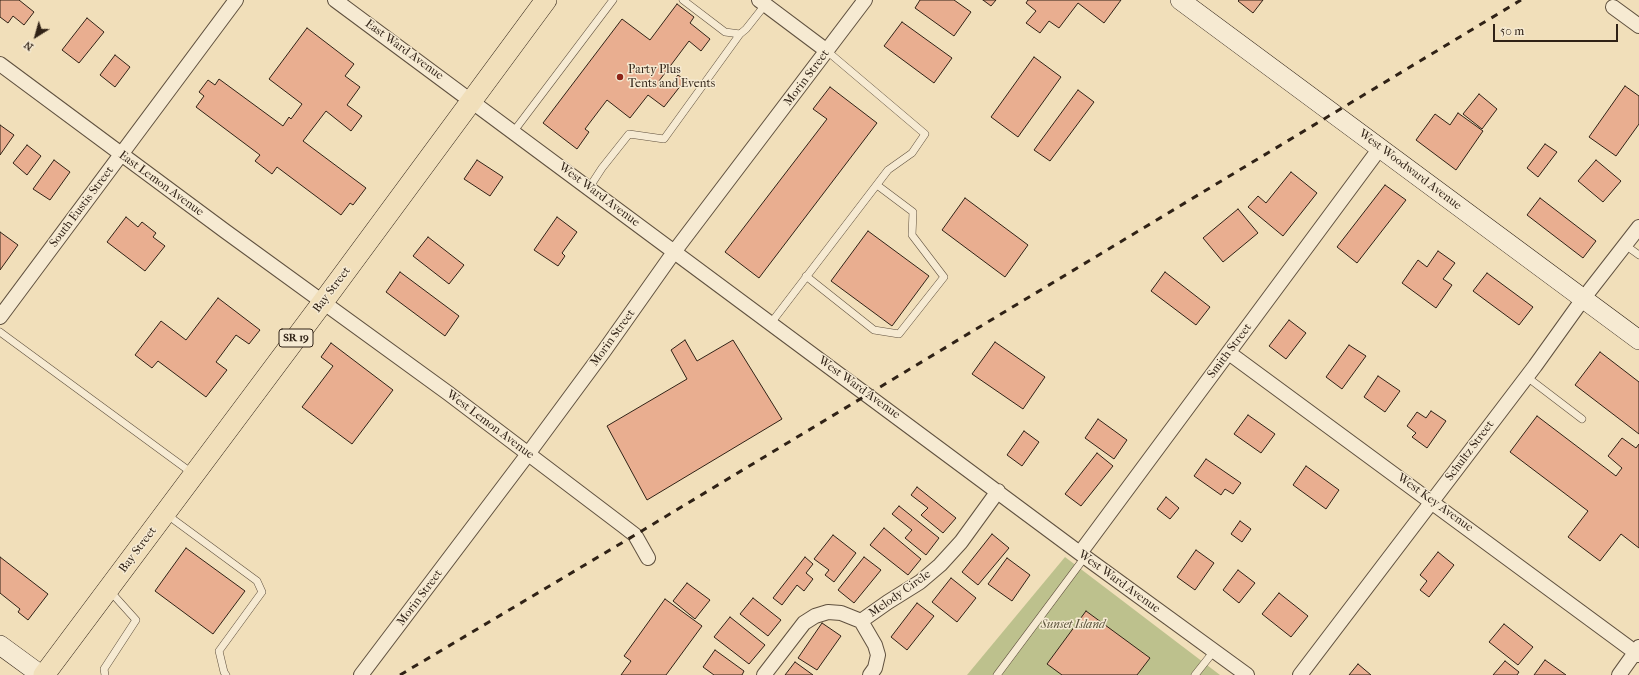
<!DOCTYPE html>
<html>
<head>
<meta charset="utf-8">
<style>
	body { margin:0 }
	#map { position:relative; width:1639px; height:675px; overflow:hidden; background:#f1dfba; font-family:"IM FELL French Canon",serif }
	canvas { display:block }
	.north { position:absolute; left:16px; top:16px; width:40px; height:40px; -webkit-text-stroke:3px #f6ead2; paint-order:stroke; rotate:217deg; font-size:11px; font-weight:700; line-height:16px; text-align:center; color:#302216 }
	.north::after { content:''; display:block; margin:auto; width:14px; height:18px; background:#302216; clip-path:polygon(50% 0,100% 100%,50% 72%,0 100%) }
	.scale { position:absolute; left:1493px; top:24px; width:125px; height:18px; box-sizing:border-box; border:2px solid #302216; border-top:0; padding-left:5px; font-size:12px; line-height:14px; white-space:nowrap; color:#302216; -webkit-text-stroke:3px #f6ead2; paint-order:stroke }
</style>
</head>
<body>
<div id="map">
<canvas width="1639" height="675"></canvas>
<div class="north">N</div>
<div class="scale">50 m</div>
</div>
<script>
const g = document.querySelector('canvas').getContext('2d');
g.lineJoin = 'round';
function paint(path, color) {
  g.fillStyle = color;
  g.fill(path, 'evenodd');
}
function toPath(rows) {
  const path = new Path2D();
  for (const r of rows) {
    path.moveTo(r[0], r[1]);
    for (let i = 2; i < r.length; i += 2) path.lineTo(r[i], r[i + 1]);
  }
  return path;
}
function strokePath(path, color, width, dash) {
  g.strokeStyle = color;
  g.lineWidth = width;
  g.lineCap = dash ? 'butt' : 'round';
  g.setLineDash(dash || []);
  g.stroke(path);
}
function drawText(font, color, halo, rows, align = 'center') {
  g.font = font + ' "IM FELL French Canon",serif';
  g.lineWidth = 3;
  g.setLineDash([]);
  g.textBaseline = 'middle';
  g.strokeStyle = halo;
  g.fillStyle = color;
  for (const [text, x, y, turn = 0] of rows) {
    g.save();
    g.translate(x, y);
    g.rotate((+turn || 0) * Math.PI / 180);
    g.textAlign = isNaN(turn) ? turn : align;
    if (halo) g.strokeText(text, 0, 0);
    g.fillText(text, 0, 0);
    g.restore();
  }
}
paint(toPath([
	[1065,557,1220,675,967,675]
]), '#bdc18d');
const building = toPath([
	[0,0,19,0,34,12,24,25,13,16,8,23,0,17,0,0],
	[920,0,954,0,971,12,954,36,915,8,920,0],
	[983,0,996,0,991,6,983,0],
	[1028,0,1121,0,1104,23,1078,3,1059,28,1049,21,1040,33,1026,23,1036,11,1026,3,1028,0],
	[1239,0,1263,0,1253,13,1238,1,1239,0],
	[677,4,694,17,690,23,710,39,701,51,689,41,659,81,668,88,678,75,685,80,664,107,648,95,630,118,607,100,585,129,589,132,577,149,543,123,622,19,650,40,677,4],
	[87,18,104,32,79,63,62,50,87,18],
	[902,22,952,58,934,83,884,46,902,22],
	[307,28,354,64,345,76,360,87,347,105,362,116,351,131,326,111,303,141,366,188,353,205,350,203,341,215,277,167,272,174,255,161,260,155,196,107,204,96,199,92,208,80,215,85,219,79,283,126,289,117,291,119,302,104,269,79,307,28],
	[115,55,130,67,115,87,100,75,115,55],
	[1034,57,1061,77,1018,137,991,117,1034,57],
	[1625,86,1639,96,1639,124,1616,156,1589,137,1625,86],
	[830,87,877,123,759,278,725,252,827,119,813,109,830,87],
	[1078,90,1094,102,1050,161,1034,150,1078,90],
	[1479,94,1497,109,1482,129,1463,114,1479,94],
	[1458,113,1483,131,1456,170,1416,140,1435,114,1450,125,1458,113],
	[0,125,14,135,0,155,0,125],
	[1545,144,1557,152,1538,177,1527,168,1545,144],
	[27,145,41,156,27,175,13,163,27,145],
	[54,160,70,172,50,200,33,189,54,160],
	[477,160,503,177,490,196,464,179,477,160],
	[1596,160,1621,181,1603,202,1578,181,1596,160],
	[1291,172,1317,193,1283,236,1248,207,1258,196,1266,203,1291,172],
	[1385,185,1406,200,1357,263,1337,247,1385,185],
	[965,198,1028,245,1005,277,942,230,965,198],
	[1540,198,1596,241,1583,258,1527,215,1540,198],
	[1238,209,1258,233,1223,262,1203,238,1238,209],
	[126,217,138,227,142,222,156,233,153,237,165,246,145,271,107,242,126,217],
	[557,217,577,232,562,253,565,256,558,266,534,250,557,217],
	[868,231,929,276,892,326,831,281,868,231],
	[0,232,18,245,0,270,0,232],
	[428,237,464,265,449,284,413,256,428,237],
	[1438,251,1455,263,1443,279,1452,285,1436,308,1402,283,1418,260,1427,267,1438,251],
	[400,272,459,316,445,336,386,292,400,272],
	[1165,272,1210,307,1196,325,1151,291,1165,272],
	[1487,273,1533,307,1519,325,1473,291,1487,273],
	[218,298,260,330,249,344,236,335,216,362,227,370,206,397,158,361,152,368,135,355,161,321,186,340,218,298],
	[1289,320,1306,333,1286,359,1269,346,1289,320],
	[685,340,697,361,733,340,782,419,647,500,607,426,687,379,671,350,685,340],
	[995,342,1045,377,1023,409,972,374,995,342],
	[331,343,393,390,352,444,302,407,333,366,321,357,331,343],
	[1349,345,1366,356,1342,389,1326,377,1349,345],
	[1600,352,1639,382,1639,434,1575,385,1600,352],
	[1378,376,1400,391,1385,412,1364,397,1378,376],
	[1431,411,1446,421,1427,448,1412,437,1416,433,1407,426,1417,412,1426,418,1431,411],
	[1248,415,1275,434,1261,453,1234,434,1248,415],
	[1537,416,1616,476,1622,468,1608,456,1622,438,1636,448,1639,444,1639,548,1621,534,1600,561,1568,537,1588,511,1510,452,1537,416],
	[1098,419,1127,440,1114,459,1085,438,1098,419],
	[1024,431,1039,442,1022,466,1007,455,1024,431],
	[1097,453,1113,466,1081,506,1065,494,1097,453],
	[1206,459,1241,483,1233,494,1225,489,1221,495,1194,476,1206,459],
	[1306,466,1339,490,1326,509,1293,485,1306,466],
	[917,487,956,518,943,533,921,515,928,508,911,495,917,487],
	[1166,497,1179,508,1170,519,1157,509,1166,497],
	[899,506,939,538,926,555,905,538,912,530,892,514,899,506],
	[1240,521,1251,529,1242,542,1231,534,1240,521],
	[884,528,921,559,908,575,870,545,884,528],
	[992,534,1009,548,978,585,962,572,992,534],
	[833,535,856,553,834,582,825,575,829,570,814,559,833,535],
	[186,548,245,591,213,634,155,591,186,548],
	[1196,550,1214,563,1195,590,1177,577,1196,550],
	[1438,552,1454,565,1429,597,1420,590,1427,581,1420,575,1438,552],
	[0,557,48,594,28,620,18,612,20,609,0,593,0,557],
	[805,557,813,564,806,573,813,579,804,591,797,585,782,605,773,598,805,557],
	[864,557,881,570,854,603,838,590,864,557],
	[1007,558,1030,575,1012,601,988,584,1007,558],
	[1238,570,1255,583,1239,603,1223,590,1238,570],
	[951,578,976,598,957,622,932,602,951,578],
	[687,583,710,600,695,619,673,601,687,583],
	[1279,593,1308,616,1291,637,1262,614,1279,593],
	[753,598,781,620,768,636,740,614,753,598],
	[665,599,702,626,666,675,621,675,631,661,624,656,665,599],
	[917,603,934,616,907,650,891,637,917,603],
	[1086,611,1150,658,1137,675,1062,675,1047,664,1086,611],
	[730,617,765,645,749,664,714,637,730,617],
	[822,623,841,636,817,670,798,658,822,623],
	[1504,624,1533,647,1518,665,1489,642,1504,624],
	[715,650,744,671,742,675,714,675,703,667,715,650],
	[1545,660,1566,675,1534,675,1545,660],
	[1505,661,1519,672,1517,675,1493,675,1505,661],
	[795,662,813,675,785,675,795,662],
	[1358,664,1371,675,1349,675,1358,664]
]);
paint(building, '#e9ae90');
strokePath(building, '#302216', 1);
const lane = toPath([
	[683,0,725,32,740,34,746,29,765,5],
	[514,131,613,0],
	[589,188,602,168,629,134,664,139,740,34],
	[1625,245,1639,255],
	[806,276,874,330,899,334,944,277,912,235,913,212,877,185],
	[771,323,888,170,912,153,925,134,827,51],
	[0,332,192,473],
	[1527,377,1582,419],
	[166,514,257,581,262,592,219,651,224,672,226,675],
	[105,675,104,669,136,620,109,590],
	[997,675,1085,557],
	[1195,675,1214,651]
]);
const street = toPath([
	[335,0,1085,557,1247,675],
	[759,0,827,51],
	[1613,7,1639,26],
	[0,64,225,231,448,393,622,525,635,535,648,558],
	[0,317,236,0],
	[1229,353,1639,655],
	[1080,553,1380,148],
	[861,621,888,602,920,582,940,565,961,542,998,491],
	[361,675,528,454,604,351,674,252,865,0],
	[764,675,804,623,815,616,828,612,841,613,861,621,875,645,878,655,875,668,870,675],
	[1300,675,1535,366,1583,299,1639,227],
	[1619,675,1639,647]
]);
const secondary = toPath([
	[1180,0,1639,340],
	[0,645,41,675]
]);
const primary = toPath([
	[44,675,323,302,546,0]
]);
strokePath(lane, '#60513f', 8);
strokePath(street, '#60513f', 16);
strokePath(secondary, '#302216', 20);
strokePath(primary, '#302216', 22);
strokePath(lane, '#f6ead2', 7);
strokePath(street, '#f6ead2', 14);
strokePath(secondary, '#f6ead2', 19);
strokePath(primary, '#f1dfba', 21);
strokePath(toPath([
	[400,675,635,535,1521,0]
]), '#302216', 3, [7, 7]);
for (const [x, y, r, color] of [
	[620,77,4,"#8f2418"]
]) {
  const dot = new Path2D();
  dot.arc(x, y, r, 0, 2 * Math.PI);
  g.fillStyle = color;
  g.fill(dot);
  strokePath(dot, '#f6ead2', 1.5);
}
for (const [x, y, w] of [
	[296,338,34]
]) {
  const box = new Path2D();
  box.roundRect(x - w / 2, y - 9, w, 18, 3);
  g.fillStyle = '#f6ead2';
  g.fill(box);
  strokePath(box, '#302216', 1);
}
drawText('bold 11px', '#302216', null, [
	["SR 19",296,338]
]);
drawText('12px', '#302216', '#f6ead2', [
	["East Ward Avenue",404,50,36],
	["Morin Street",807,78,-53],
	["West Woodward Avenue",1410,170,37],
	["East Lemon Avenue",161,184,36],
	["West Ward Avenue",599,195,37],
	["South Eustis Street",82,207,-53],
	["Bay Street",332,290,-53],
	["Morin Street",613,338,-54],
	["Smith Street",1230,351,-53],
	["West Ward Avenue",859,388,36],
	["West Lemon Avenue",490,425,37],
	["Schultz Street",1470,451,-53],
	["West Key Avenue",1435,503,36],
	["Bay Street",138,550,-53],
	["West Ward Avenue",1119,582,36],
	["Melody Circle",900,594,-35],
	["Morin Street",420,598,-53]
]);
drawText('12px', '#302216', '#f6ead2', [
	["Party Plus",628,70],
	["Tents and Events",628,84]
], 'left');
drawText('italic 12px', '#5a523a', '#f6ead2', [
	["Sunset Island",1073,625]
]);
</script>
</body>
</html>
